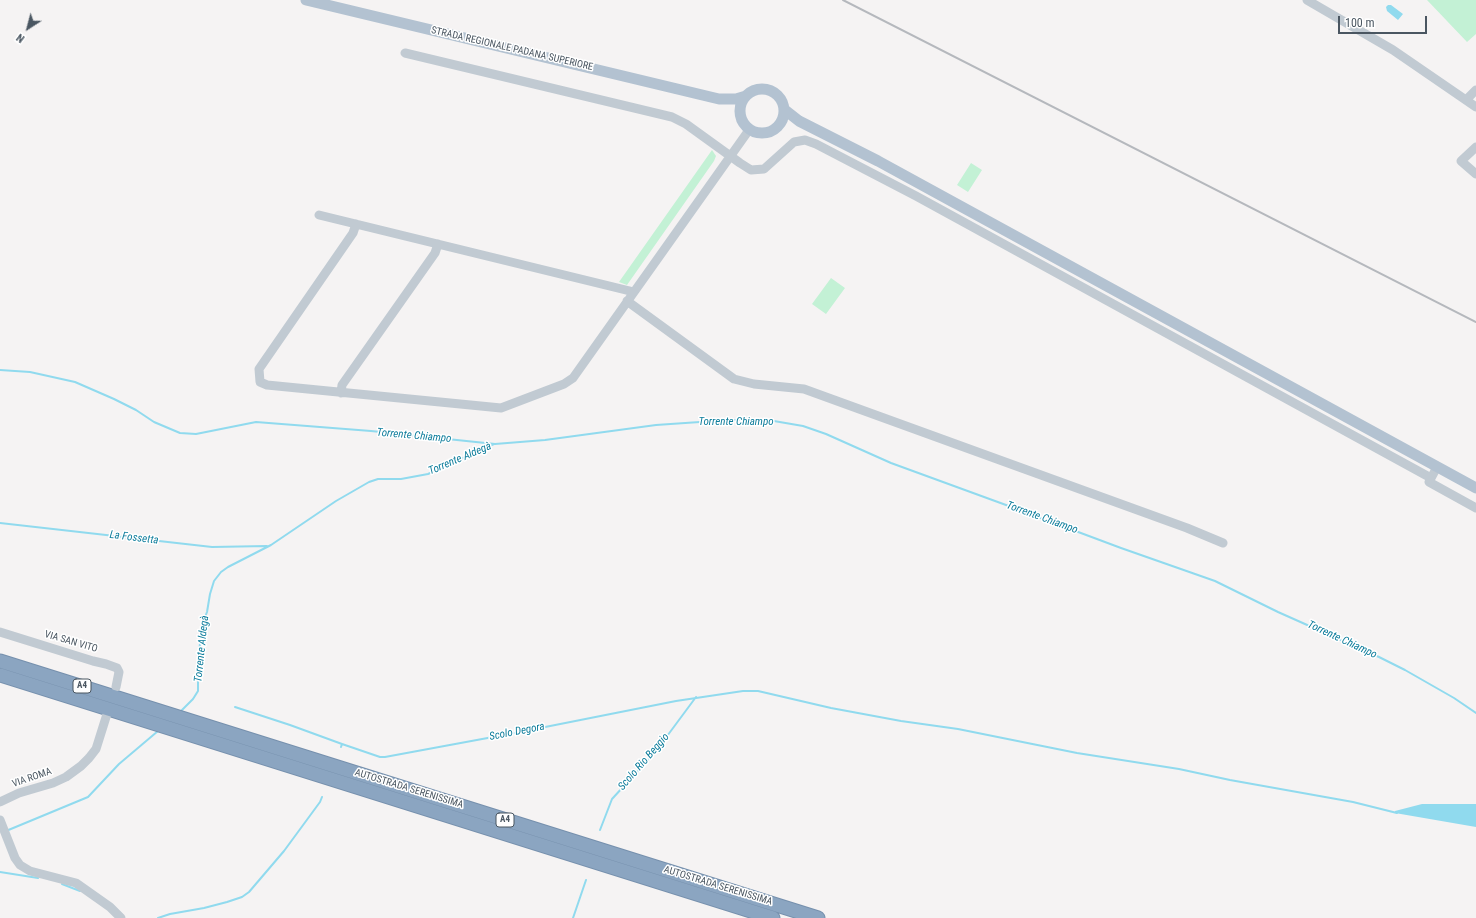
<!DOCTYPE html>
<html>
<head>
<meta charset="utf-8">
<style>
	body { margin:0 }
	#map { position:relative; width:1476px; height:918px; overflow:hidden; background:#f5f3f3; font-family:"Roboto Condensed",sans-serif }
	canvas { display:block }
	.north { position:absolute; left:8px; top:8px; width:40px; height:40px; -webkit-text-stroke:3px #fff; paint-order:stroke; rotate:216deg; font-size:11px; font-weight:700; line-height:16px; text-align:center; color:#4a5661 }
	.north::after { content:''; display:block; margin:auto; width:14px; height:18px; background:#4a5661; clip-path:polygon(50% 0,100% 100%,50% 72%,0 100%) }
	.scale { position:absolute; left:1338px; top:16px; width:89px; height:18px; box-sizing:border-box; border:2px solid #4a5661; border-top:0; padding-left:5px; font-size:12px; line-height:14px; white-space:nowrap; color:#4a5661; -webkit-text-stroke:3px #fff; paint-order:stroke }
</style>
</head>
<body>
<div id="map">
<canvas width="1476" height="918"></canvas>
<div class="north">N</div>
<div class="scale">100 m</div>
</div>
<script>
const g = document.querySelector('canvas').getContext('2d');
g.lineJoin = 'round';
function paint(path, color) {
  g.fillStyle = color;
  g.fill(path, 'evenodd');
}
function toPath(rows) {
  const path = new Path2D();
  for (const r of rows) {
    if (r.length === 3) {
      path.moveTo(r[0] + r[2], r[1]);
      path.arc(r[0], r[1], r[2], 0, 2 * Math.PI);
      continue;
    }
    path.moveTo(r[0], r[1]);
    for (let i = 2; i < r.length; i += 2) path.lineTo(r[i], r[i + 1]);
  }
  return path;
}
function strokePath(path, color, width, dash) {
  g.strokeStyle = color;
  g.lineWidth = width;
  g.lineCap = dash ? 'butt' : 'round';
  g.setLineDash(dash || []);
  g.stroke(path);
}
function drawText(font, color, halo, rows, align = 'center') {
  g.font = font + ' "Roboto Condensed",sans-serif';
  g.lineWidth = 3;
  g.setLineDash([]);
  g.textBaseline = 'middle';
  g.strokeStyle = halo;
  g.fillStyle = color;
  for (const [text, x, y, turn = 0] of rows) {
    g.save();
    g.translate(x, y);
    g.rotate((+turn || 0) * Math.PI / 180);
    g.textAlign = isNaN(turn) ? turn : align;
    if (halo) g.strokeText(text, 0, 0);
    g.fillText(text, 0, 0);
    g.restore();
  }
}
paint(toPath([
	[1427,0,1476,0,1476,34,1467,42],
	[712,150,716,156,714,161,627,285,619,282],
	[971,163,982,170,968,192,957,185],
	[831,278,845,288,826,314,812,304]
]), '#c3f1d5');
paint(toPath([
	[1388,5,1391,5,1403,14,1398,20,1387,11,1386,7],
	[1422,804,1476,804,1476,827,1395,813,1395,811]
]), '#90daee');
strokePath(toPath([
	[0,370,30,372,75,382,114,399,136,410,154,422,180,433,196,434,256,422,371,431,495,444,545,440,656,425,729,420,768,420,803,426,826,434,891,463,1006,505,1121,548,1215,581,1278,612,1379,657,1405,670,1454,698,1476,713],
	[0,523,212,547,267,546],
	[235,707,290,725,342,744],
	[180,712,193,699,198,691,198,662,202,625,207,612,210,594,214,581,221,572,228,567,271,545,336,501,369,482,378,479,401,479,428,474,494,444],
	[341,747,342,744,380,757,385,757,520,732,676,701,743,691,758,691,831,708,901,721,958,729,1077,753,1179,769,1230,780,1353,802,1397,813],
	[600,830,612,799,656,751,696,697],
	[6,831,88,797,119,764,158,731],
	[0,872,38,878],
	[62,884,80,891],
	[158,918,170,914,204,908,227,902,242,897,249,892,284,851,320,802,322,797],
	[573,918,586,880]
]), '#90daee', 2);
const highway = toPath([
	[0,661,818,918],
	[0,675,773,918]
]);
strokePath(highway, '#7690ad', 15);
strokePath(toPath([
	[1307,0,1393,50,1476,107],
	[405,53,672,117,686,124,740,163,751,170,764,169,794,142,805,140,816,144,916,196,1431,478],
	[1466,100,1476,90],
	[1476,147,1461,161,1476,174],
	[319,215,634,292],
	[356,224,353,233,259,369,260,382,267,385,501,408,564,384,573,378,749,130],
	[627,301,734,379,754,384,804,389,1187,528,1223,543],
	[341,393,342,385,435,253,438,244],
	[1437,467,1429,482,1476,508],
	[0,632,93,661,106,664,117,668,119,672,116,687],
	[0,802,19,793,53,783,66,777,81,766,89,758,96,749,107,714],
	[0,820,15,858,20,865,30,871,76,883,110,907,121,918]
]), '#c1cad2', 9);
strokePath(toPath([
	[306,0,719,99,736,99,746,96],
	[762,111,22],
	[785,110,799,121,878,161,1476,488]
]), '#b3c2d1', 11);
strokePath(highway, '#8ba5c1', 13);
strokePath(toPath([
	[843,0,1476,322]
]), '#b5b8bd', 2);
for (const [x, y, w] of [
	[82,686,18],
	[505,820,18]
]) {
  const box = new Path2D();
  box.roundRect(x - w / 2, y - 7, w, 14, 3);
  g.fillStyle = '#fff';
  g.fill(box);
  strokePath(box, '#4a5661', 1);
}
drawText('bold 9px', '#4a5661', null, [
	["A4",82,686],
	["A4",505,820]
]);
drawText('10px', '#4a5661', '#fff', [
	["STRADA REGIONALE PADANA SUPERIORE",512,49,13],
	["VIA SAN VITO",71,642,16],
	["VIA ROMA",32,778,-19],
	["AUTOSTRADA SERENISSIMA",409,789,17],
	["AUTOSTRADA SERENISSIMA",718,886,17]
]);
drawText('italic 11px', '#0c7c9b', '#fff', [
	["Torrente Chiampo",736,422],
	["Torrente Chiampo",414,436,5],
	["Torrente Aldegà",460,459,-23],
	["Torrente Chiampo",1042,518,20],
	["La Fossetta",134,538,7],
	["Torrente Chiampo",1342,640,25],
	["Torrente Aldegà",202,649,-84],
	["Scolo Degora",517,732,-11],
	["Scolo Rio Beggio",644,762,-49]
]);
</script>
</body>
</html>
